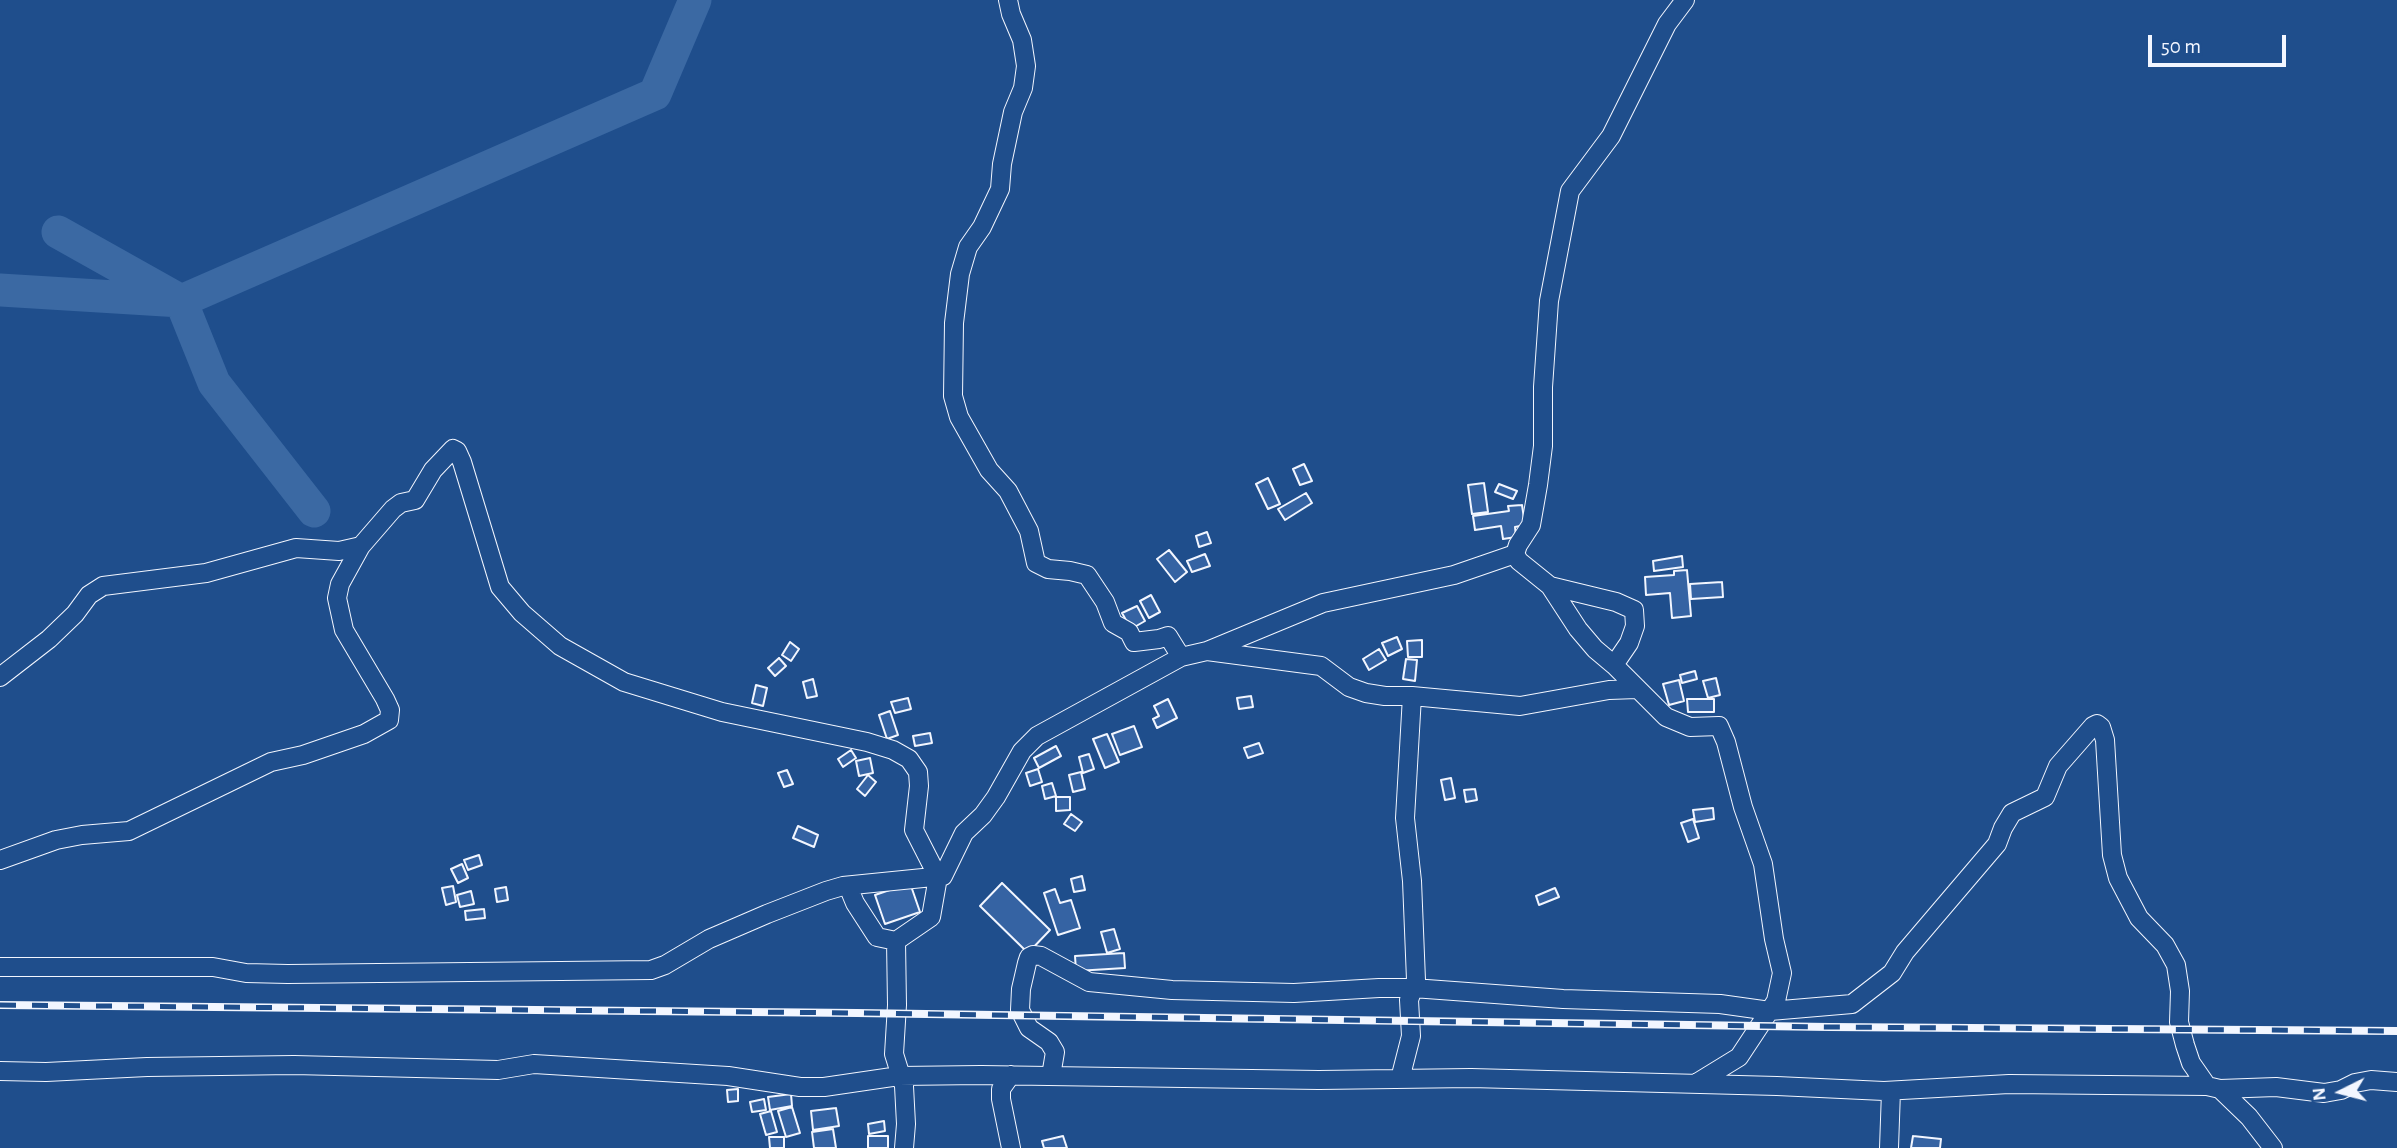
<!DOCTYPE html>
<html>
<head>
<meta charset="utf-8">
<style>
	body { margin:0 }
	#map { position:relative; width:2397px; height:1148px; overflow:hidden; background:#1f4e8c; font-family:"Alegreya Sans",sans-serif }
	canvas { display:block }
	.north { position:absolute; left:2306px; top:1057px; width:70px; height:70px; -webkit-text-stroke:5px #1f4e8c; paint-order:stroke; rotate:264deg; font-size:19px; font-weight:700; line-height:28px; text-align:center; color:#f2f6ff }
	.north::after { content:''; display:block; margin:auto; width:24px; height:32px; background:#f2f6ff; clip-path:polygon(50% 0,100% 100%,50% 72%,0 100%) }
	.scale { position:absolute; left:2148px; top:35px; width:138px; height:32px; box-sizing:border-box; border:4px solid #f2f6ff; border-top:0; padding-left:9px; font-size:21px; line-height:24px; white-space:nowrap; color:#f2f6ff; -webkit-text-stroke:5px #1f4e8c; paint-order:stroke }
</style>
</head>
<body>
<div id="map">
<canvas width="2397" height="1148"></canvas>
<div class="north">N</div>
<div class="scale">50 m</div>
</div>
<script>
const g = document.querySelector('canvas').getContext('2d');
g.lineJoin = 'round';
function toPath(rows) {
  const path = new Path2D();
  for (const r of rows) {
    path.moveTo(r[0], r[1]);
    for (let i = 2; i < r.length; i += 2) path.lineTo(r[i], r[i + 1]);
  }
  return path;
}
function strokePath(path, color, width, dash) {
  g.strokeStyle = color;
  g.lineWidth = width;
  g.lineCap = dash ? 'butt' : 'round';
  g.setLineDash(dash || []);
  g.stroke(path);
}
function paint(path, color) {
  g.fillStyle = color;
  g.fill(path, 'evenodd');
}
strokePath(toPath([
	[58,232,181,301,214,383,314,511],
	[0,290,181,301,655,94,695,0]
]), '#3b69a3', 33);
const building = toPath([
	[1304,464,1312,481,1300,485,1293,469,1304,464],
	[1268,478,1280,504,1268,509,1256,484,1268,478],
	[1484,483,1488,512,1472,514,1468,485,1484,483],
	[1499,484,1517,491,1513,499,1495,492,1499,484],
	[1306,493,1312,503,1285,520,1278,509,1306,493],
	[1522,505,1525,525,1515,527,1516,537,1503,539,1501,526,1475,530,1473,516,1509,511,1508,506,1522,505],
	[1207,532,1211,543,1199,547,1196,536,1207,532],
	[1169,550,1187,572,1175,582,1157,559,1169,550],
	[1205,554,1210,566,1192,572,1187,561,1205,554],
	[1682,556,1683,567,1654,571,1653,561,1682,556],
	[1687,570,1691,616,1672,618,1670,593,1646,595,1645,577,1674,575,1674,571,1687,570],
	[1722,582,1723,597,1691,599,1690,584,1722,582],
	[1151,595,1160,612,1149,618,1140,601,1151,595],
	[1137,606,1145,621,1131,629,1122,613,1137,606],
	[1397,637,1402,649,1388,656,1382,643,1397,637],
	[1422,640,1422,657,1408,657,1407,641,1422,640],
	[790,642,799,649,791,661,782,655,790,642],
	[1379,649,1386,660,1369,670,1363,659,1379,649],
	[779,658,786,666,775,676,768,668,779,658],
	[1406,659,1417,660,1415,681,1403,679,1406,659],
	[1695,671,1697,679,1682,683,1680,675,1695,671],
	[1716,678,1720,695,1708,698,1703,681,1716,678],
	[813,679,817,696,807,698,803,682,813,679],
	[1679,680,1684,701,1669,705,1663,684,1679,680],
	[756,685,767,688,763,706,752,703,756,685],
	[1251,696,1253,707,1239,709,1237,698,1251,696],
	[908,698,911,709,895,713,891,702,908,698],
	[1168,699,1177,718,1157,728,1153,719,1159,716,1154,706,1168,699],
	[1687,699,1714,699,1714,712,1688,712,1687,699],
	[890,711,898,735,887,739,879,715,890,711],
	[1134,726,1142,747,1120,755,1112,734,1134,726],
	[930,733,932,743,915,746,913,736,930,733],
	[1107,734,1119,762,1105,768,1093,739,1107,734],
	[1259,743,1263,753,1248,758,1244,748,1259,743],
	[1056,746,1061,756,1039,768,1034,758,1056,746],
	[851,750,856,758,843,767,838,759,851,750],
	[1089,754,1094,769,1083,773,1079,757,1089,754],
	[870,758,873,773,859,776,856,761,870,758],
	[1038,769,1042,782,1030,786,1026,773,1038,769],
	[787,770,793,784,784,787,778,773,787,770],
	[1081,772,1085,789,1073,792,1069,775,1081,772],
	[868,775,876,782,865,796,857,789,868,775],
	[1451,778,1455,798,1445,800,1441,780,1451,778],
	[1052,783,1056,796,1045,799,1042,786,1052,783],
	[1475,789,1477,800,1466,802,1464,790,1475,789],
	[1056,797,1070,797,1070,810,1056,811,1056,797],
	[1713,808,1714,819,1695,822,1693,810,1713,808],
	[1071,814,1082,822,1075,831,1064,824,1071,814],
	[1693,819,1699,838,1688,842,1681,823,1693,819],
	[798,826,818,835,814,847,793,838,798,826],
	[479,855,482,865,468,870,464,860,479,855],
	[462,864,468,878,458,883,451,869,462,864],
	[1082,876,1085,890,1074,892,1071,879,1082,876],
	[910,883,920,912,885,924,875,895,910,883],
	[1002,883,1050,930,1028,953,980,906,1002,883],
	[453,886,456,902,446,905,442,888,453,886],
	[506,887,508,900,497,902,495,889,506,887],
	[1555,888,1559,897,1539,905,1536,896,1555,888],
	[1055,889,1060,903,1071,900,1080,928,1058,935,1044,893,1055,889],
	[471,891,474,904,460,907,457,895,471,891],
	[484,909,485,918,466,920,465,911,484,909],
	[1114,929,1120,949,1107,953,1101,932,1114,929],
	[1124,953,1125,968,1076,971,1075,956,1124,953],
	[738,1089,738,1101,728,1102,727,1090,738,1089],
	[791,1094,792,1106,770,1110,768,1097,791,1094],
	[764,1099,766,1110,752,1112,750,1102,764,1099],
	[792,1107,800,1133,786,1137,778,1111,792,1107],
	[836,1108,839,1126,813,1130,811,1111,836,1108],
	[771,1111,777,1132,766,1135,760,1114,771,1111],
	[884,1121,885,1131,869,1134,868,1124,884,1121],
	[833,1129,836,1148,814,1148,812,1132,833,1129],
	[868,1136,888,1136,888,1148,868,1148,868,1136],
	[1063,1136,1067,1148,1044,1148,1042,1141,1063,1136],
	[1913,1136,1941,1139,1940,1148,1911,1148,1913,1136],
	[769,1137,784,1137,784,1148,770,1148,769,1137]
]);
paint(building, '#3563a3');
strokePath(building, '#f2f6ff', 2);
const street = toPath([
	[1008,0,1011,14,1022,40,1026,66,1023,88,1013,112,1002,164,1000,189,982,227,968,247,960,274,954,323,953,396,959,417,989,470,1008,491,1029,531,1036,563,1048,569,1070,571,1087,575,1105,602,1113,623,1129,632,1134,642,1159,639,1168,636,1181,657],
	[1685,0,1667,24,1611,136,1570,191,1549,301,1543,387,1543,446,1538,485,1531,525,1518,545,1515,554,1519,561,1550,586,1578,629,1595,649,1614,665,1666,717,1690,727,1719,726,1726,742,1743,807,1763,864,1774,939,1782,973,1776,1001,1739,1057,1695,1084],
	[1550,586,1616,602,1634,610,1635,626,1629,643,1614,665],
	[1207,651,1321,666,1349,687,1366,693,1385,696,1412,696,1520,706,1609,690,1637,689],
	[0,677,49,639,75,614,89,595,103,586,206,573,296,548,339,551,361,546],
	[0,860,56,840,82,835,129,831,271,762,303,755,364,734,389,720,390,710,385,699,344,630,337,598,340,584,361,546,393,509,401,503,415,500,433,470,453,449,457,451,462,462,500,587,522,613,560,646,624,682,722,712,867,742,893,750,909,759,918,772,919,786,914,830,938,877,931,917,896,941,877,937,855,903,848,886],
	[896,941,897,1005,894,1054,904,1086,906,1124,904,1148],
	[0,967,213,967,246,973,288,974,651,970,665,965,709,939,767,914,826,891,843,886,943,876,964,833,983,815,996,797,1022,751,1037,736,1181,657,1207,651,1323,603,1454,575,1515,554],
	[0,1071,46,1072,147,1067,294,1065,498,1070,534,1064,728,1076,800,1087,824,1087,899,1076,981,1075,1319,1080,1471,1078,1777,1086,1884,1091,2009,1084,2207,1086,2220,1089,2249,1117,2273,1148],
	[1011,1075,1001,1089,1001,1099,1011,1148],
	[1051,1076,1055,1052,1049,1042,1029,1028,1020,1010,1021,989,1027,963,1029,957,1033,955,1041,956,1089,982,1172,990,1294,993,1379,988,1413,988,1563,999,1720,1004,1770,1011,1852,1004,1892,973,1905,952,1997,844,2003,828,2012,813,2045,797,2058,766,2093,726,2097,724,2101,727,2105,740,2112,855,2118,878,2139,918,2165,945,2176,965,2180,991,2179,1022,2185,1045,2191,1063,2207,1086],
	[1400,1079,1411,1036,1409,1000,1416,980,1412,881,1405,818,1412,696],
	[2220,1089,2276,1087,2324,1093,2341,1090,2355,1083,2371,1080,2397,1082],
	[1889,1148,1891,1091]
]);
strokePath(street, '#f2f6ff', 20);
strokePath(street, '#1f4e8c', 18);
const rail = toPath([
	[0,1005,857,1013,1829,1027,2397,1031]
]);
strokePath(rail, '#f2f6ff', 8);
strokePath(rail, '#1f4e8c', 5, [16]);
</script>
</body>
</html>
